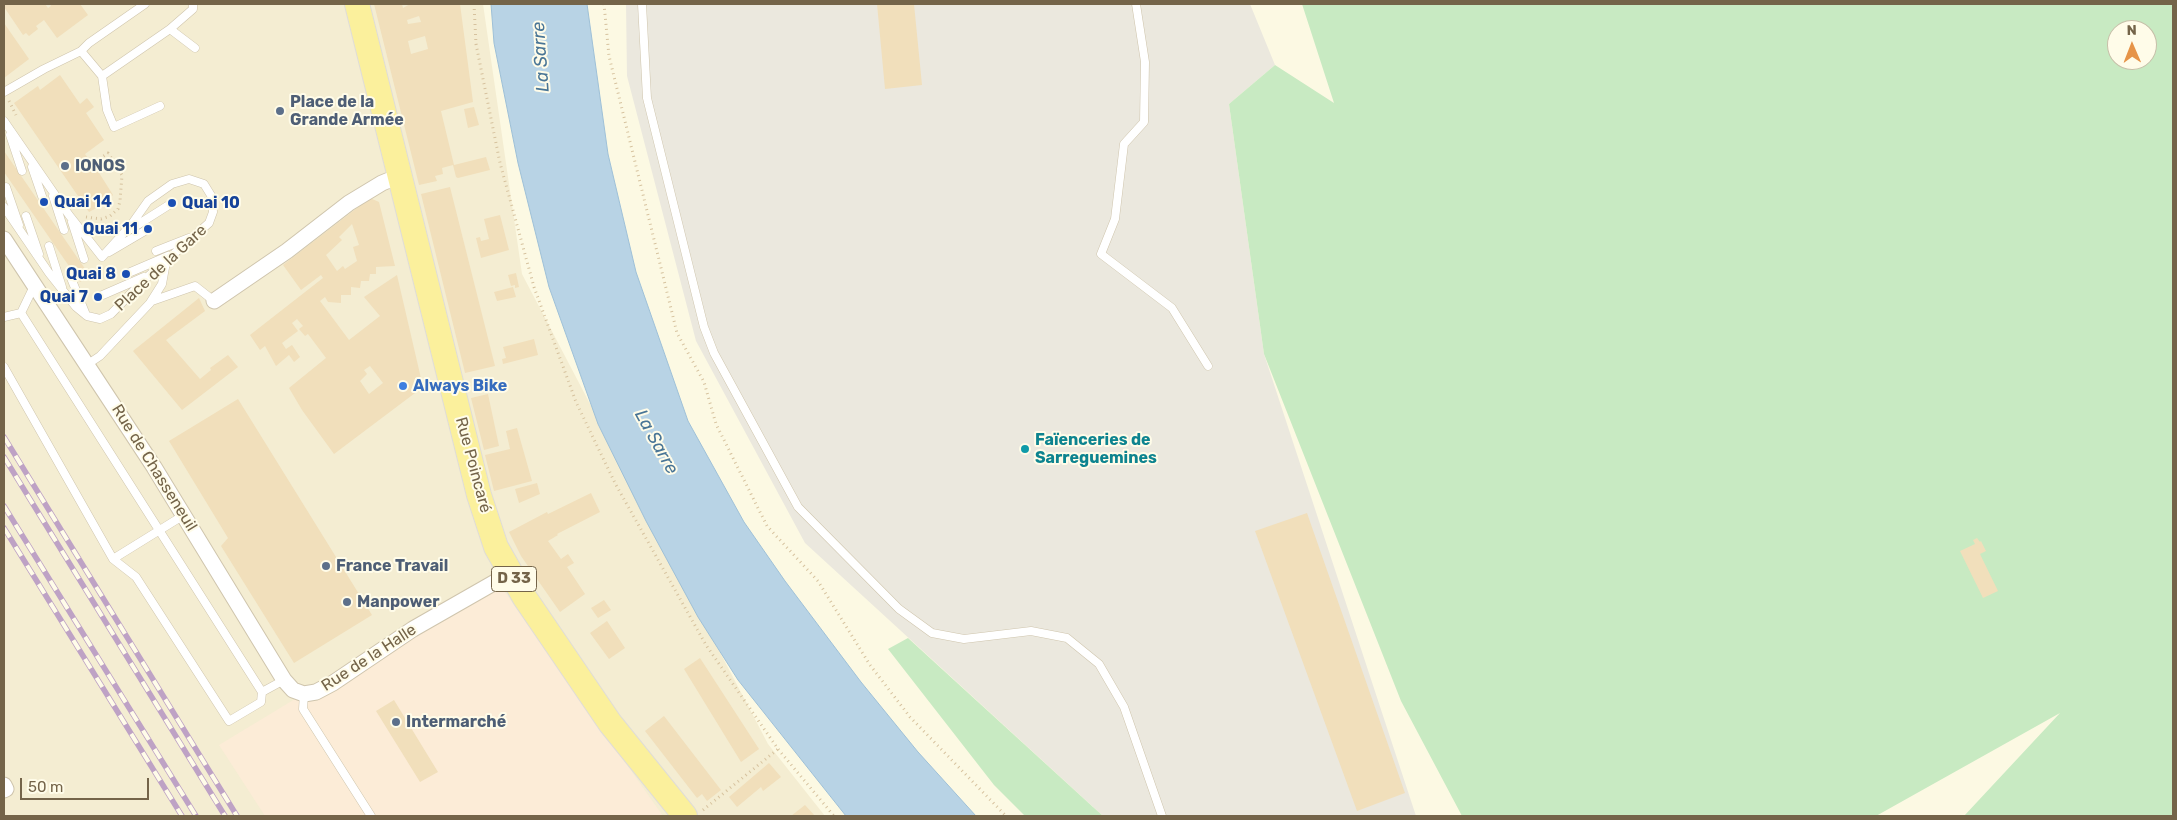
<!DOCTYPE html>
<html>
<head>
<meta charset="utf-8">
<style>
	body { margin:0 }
	#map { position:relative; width:2177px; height:820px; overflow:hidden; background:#fcf9e3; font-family:Rubik,sans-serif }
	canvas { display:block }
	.frame { position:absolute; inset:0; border:5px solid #746449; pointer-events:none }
	.north { position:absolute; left:2107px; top:20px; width:50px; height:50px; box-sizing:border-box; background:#fffce9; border:1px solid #c7bfa9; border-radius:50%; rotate:359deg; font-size:14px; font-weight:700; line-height:20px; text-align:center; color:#746449 }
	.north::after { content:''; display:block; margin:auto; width:18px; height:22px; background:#e69448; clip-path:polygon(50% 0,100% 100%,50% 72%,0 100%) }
	.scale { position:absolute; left:20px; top:778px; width:129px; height:22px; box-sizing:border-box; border:2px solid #746449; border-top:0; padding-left:6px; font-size:15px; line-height:18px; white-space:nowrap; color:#746449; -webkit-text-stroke:4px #fffce9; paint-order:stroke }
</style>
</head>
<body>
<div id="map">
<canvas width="2177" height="820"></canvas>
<div class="frame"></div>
<div class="north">N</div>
<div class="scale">50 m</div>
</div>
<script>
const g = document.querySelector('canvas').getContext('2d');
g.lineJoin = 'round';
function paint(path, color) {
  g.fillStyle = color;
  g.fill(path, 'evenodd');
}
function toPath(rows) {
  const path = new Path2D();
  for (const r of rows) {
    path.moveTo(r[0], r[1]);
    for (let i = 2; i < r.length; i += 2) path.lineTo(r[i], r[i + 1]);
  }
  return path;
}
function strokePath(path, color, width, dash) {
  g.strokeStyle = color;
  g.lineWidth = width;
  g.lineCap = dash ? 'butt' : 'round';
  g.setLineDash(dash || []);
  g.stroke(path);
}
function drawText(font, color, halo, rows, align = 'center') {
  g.font = font + ' Rubik,sans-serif';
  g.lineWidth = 4;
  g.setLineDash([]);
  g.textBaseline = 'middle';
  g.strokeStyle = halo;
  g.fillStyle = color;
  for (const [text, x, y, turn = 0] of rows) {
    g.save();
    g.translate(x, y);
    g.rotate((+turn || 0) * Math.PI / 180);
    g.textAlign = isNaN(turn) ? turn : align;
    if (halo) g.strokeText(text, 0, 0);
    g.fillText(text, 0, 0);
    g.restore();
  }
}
paint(toPath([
	[4,4,483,4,522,274,768,744,825,816,4,816]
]), '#f4edd2');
paint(toPath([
	[495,578,663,816,265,816,219,745]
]), '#fcecd7');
paint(toPath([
	[626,4,1250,4,1275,65,1229,104,1264,354,1416,816,1103,816,805,543,696,341,627,76]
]), '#ebe8de');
paint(toPath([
	[1302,4,2173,4,2173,816,1964,816,2060,713,1876,816,1462,816,1401,701,1264,354,1229,104,1275,65,1334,103],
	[2117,30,2147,30,2147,60,2117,60],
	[908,638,1093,807,1103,816,1025,816,994,785,888,649]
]), '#c8eac2');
const water = toPath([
	[491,4,587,4,608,154,636,272,688,421,744,522,785,581,861,682,918,752,976,816,846,816,738,680,698,617,646,521,598,424,549,287,518,163,494,43,491,4]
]);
paint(water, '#b8d3e5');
strokePath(water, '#9ec0d7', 1);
paint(toPath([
	[4,4,45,4,48,8,51,6,50,4,80,4,88,15,57,38,44,20,36,26,38,29,29,36,26,33,23,35,4,7],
	[374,4,402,4,403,8,410,4,460,4,473,102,441,111,454,165,486,157,490,170,458,178,456,177,453,165,442,168,443,174,435,176,437,181,419,185],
	[419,16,421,22,408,24,407,20],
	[425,36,428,49,411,54,408,41],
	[877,4,914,4,922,85,885,89],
	[4,23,29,59,4,78],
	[60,75,80,104,87,98,94,107,86,113,104,140,85,154,88,158,89,157,113,195,102,205,89,212,14,103,38,86,40,90],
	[474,107,479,125,468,128,464,109],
	[4,151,90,276,80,282,4,172],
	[450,187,495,366,465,373,421,194],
	[370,198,379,202,395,266,376,267,376,274,370,274,369,281,361,281,360,288,351,287,351,295,341,295,341,303,328,302,325,297,320,301,349,340,380,316,364,297,397,275,423,387,334,454,302,410,289,388,326,358,308,334,305,336,299,329,303,326,297,319,292,323,298,331,282,343,286,349,292,345,300,357,294,362,289,355,276,366,265,346,260,350,250,335,323,278,321,275,301,290,283,265],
	[352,224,359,245,353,247,357,261,345,269,343,266,337,271,326,255,342,240,339,237],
	[370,366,383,383,369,394,360,381,367,374,364,370],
	[500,215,509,250,481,258,476,238,480,237,481,241,489,239,484,219],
	[516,273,519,287,515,288,515,285,511,286,508,275],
	[513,287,516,297,497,301,494,292],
	[199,298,205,311,166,340,200,379,211,370,210,368,228,355,238,367,182,410,133,351],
	[534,339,538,355,503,364,502,359,506,358,503,347],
	[488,394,499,446,484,450,471,398],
	[238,399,372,615,294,663,221,546,228,538,169,441],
	[517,428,532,481,494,491,485,455,510,449,506,431],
	[537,483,540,494,519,503,515,489],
	[591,493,600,512,557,534,558,535,548,541,561,559,568,554,574,563,567,567,585,594,560,612,521,556,509,532,547,512,548,514],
	[1307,513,1405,793,1357,811,1255,531],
	[1977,538,1980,542,1981,541,1986,551,1980,554,1998,591,1983,598,1960,551,1975,544,1973,540],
	[604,600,611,610,598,618,591,608],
	[607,621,625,648,609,659,590,633],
	[700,658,759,749,741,762,684,669],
	[394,700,438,772,420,782,376,711],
	[664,716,721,790,707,801,702,794,697,798,645,731],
	[769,763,781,777,763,791,761,787,737,807,729,797],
	[805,805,815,816,791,816]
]), '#f1dfbb');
const service = toPath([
	[642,4,647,98,704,327,714,353,798,507,899,609,932,633,964,639,1031,631,1067,638,1099,664,1124,707,1162,816],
	[1136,4,1145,62,1144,122,1124,144,1115,219,1101,254,1172,308,1208,366],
	[170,29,195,48],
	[81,51,102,76,170,29,193,9,193,4],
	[102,76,107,110,114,127,160,106],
	[4,92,44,69,81,51,89,43,145,4],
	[4,121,69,215,102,257],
	[10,135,22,171],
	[32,167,44,202],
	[6,187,19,225],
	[53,196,64,230],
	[4,207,49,273,76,307,87,316,100,319,111,314,144,280,209,223,213,212,212,197,204,184,189,179,172,184,148,201,131,225,102,257],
	[26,216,39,254],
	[72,222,84,259],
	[131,229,172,203],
	[49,246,62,287],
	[156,251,189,238],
	[109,252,148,229],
	[126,274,168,256],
	[71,278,86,315],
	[98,297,144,277],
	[152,301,195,286,214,301],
	[21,313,35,284],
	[4,317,21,313],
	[88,364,100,356,150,303,162,284,166,262],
	[4,367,113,559,136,577,229,721,261,702,262,692,21,313],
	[113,559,184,515],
	[262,692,284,680],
	[304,694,303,709,371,816]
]);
const minor = toPath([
	[4,239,154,467,284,680,293,690,304,694,316,692,333,683,413,629,511,573],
	[214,301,287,251,349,203,382,183,399,176],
	[4,785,6,789,4,790]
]);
const primary = toPath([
	[357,4,479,495,496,547,525,598,610,723,685,816]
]);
strokePath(service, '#cfc5ad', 9);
strokePath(minor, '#cfc5ad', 17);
strokePath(primary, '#e0ddd7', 26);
strokePath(toPath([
	[474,4,476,44,500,163,534,287,576,402,616,485,706,645,778,749,834,816],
	[604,4,609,56,677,333,704,382,716,424,767,526,818,581,870,665,910,717,1006,816],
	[9,101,16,115],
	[86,217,101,219,110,216,118,209,120,201,122,175,108,153,93,163],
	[703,810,778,749]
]), '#d6c29e', 3, [1, 4]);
strokePath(service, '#fff', 8);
strokePath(minor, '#fff', 15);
strokePath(primary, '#fbf09c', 24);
const rail = toPath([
	[4,437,237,816],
	[4,457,225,816],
	[4,506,196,816],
	[4,528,182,816]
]);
strokePath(rail, '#bea2c5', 5.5);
strokePath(rail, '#fffce9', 4, [11]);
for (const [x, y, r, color] of [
	[280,111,5,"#5c6f8a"],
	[65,166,5,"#5c6f8a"],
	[44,202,5,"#1a4fb4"],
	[172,203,5,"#1a4fb4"],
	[148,229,5,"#1a4fb4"],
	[126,274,5,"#1a4fb4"],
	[98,297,5,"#1a4fb4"],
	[403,386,5,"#3f7fe0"],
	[1025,449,5,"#0f9aa8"],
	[326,566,5,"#5c6f8a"],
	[347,602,5,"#5c6f8a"],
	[396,722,5,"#5c6f8a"]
]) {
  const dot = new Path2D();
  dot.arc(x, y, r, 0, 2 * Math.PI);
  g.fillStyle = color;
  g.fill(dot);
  strokePath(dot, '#fffce9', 2);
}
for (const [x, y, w] of [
	[514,579,45]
]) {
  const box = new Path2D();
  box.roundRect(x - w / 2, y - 12.5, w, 25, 4);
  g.fillStyle = '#fffce9';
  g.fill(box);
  strokePath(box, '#746449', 1);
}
drawText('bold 15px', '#746449', null, [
	["D 33",514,579]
]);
drawText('bold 16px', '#4e5e75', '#fffce9', [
	["Place de la",290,102],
	["Grande Armée",290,120],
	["IONOS",75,166],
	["France Travail",336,566],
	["Manpower",357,602],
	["Intermarché",406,722]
], 'left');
drawText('bold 16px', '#164399', '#fffce9', [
	["Quai 14",54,202,"left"],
	["Quai 10",182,203,"left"],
	["Quai 11",138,229],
	["Quai 8",116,274],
	["Quai 7",88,297]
], 'right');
drawText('16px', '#746449', '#fffce9', [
	["Place de la Gare",161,268,-43],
	["Rue Poincaré",473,465,75],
	["Rue de Chasseneuil",154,468,58],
	["Rue de la Halle",369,658,-33]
]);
drawText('bold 16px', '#366cbe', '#fffce9', [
	["Always Bike",413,386]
], 'left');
drawText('bold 16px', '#0d838f', '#fffce9', [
	["Faïenceries de",1035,440],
	["Sarreguemines",1035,458]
], 'left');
drawText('italic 18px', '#497596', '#fffce9', [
	["La Sarre",541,57,-94],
	["La Sarre",656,442,61]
]);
</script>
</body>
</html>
